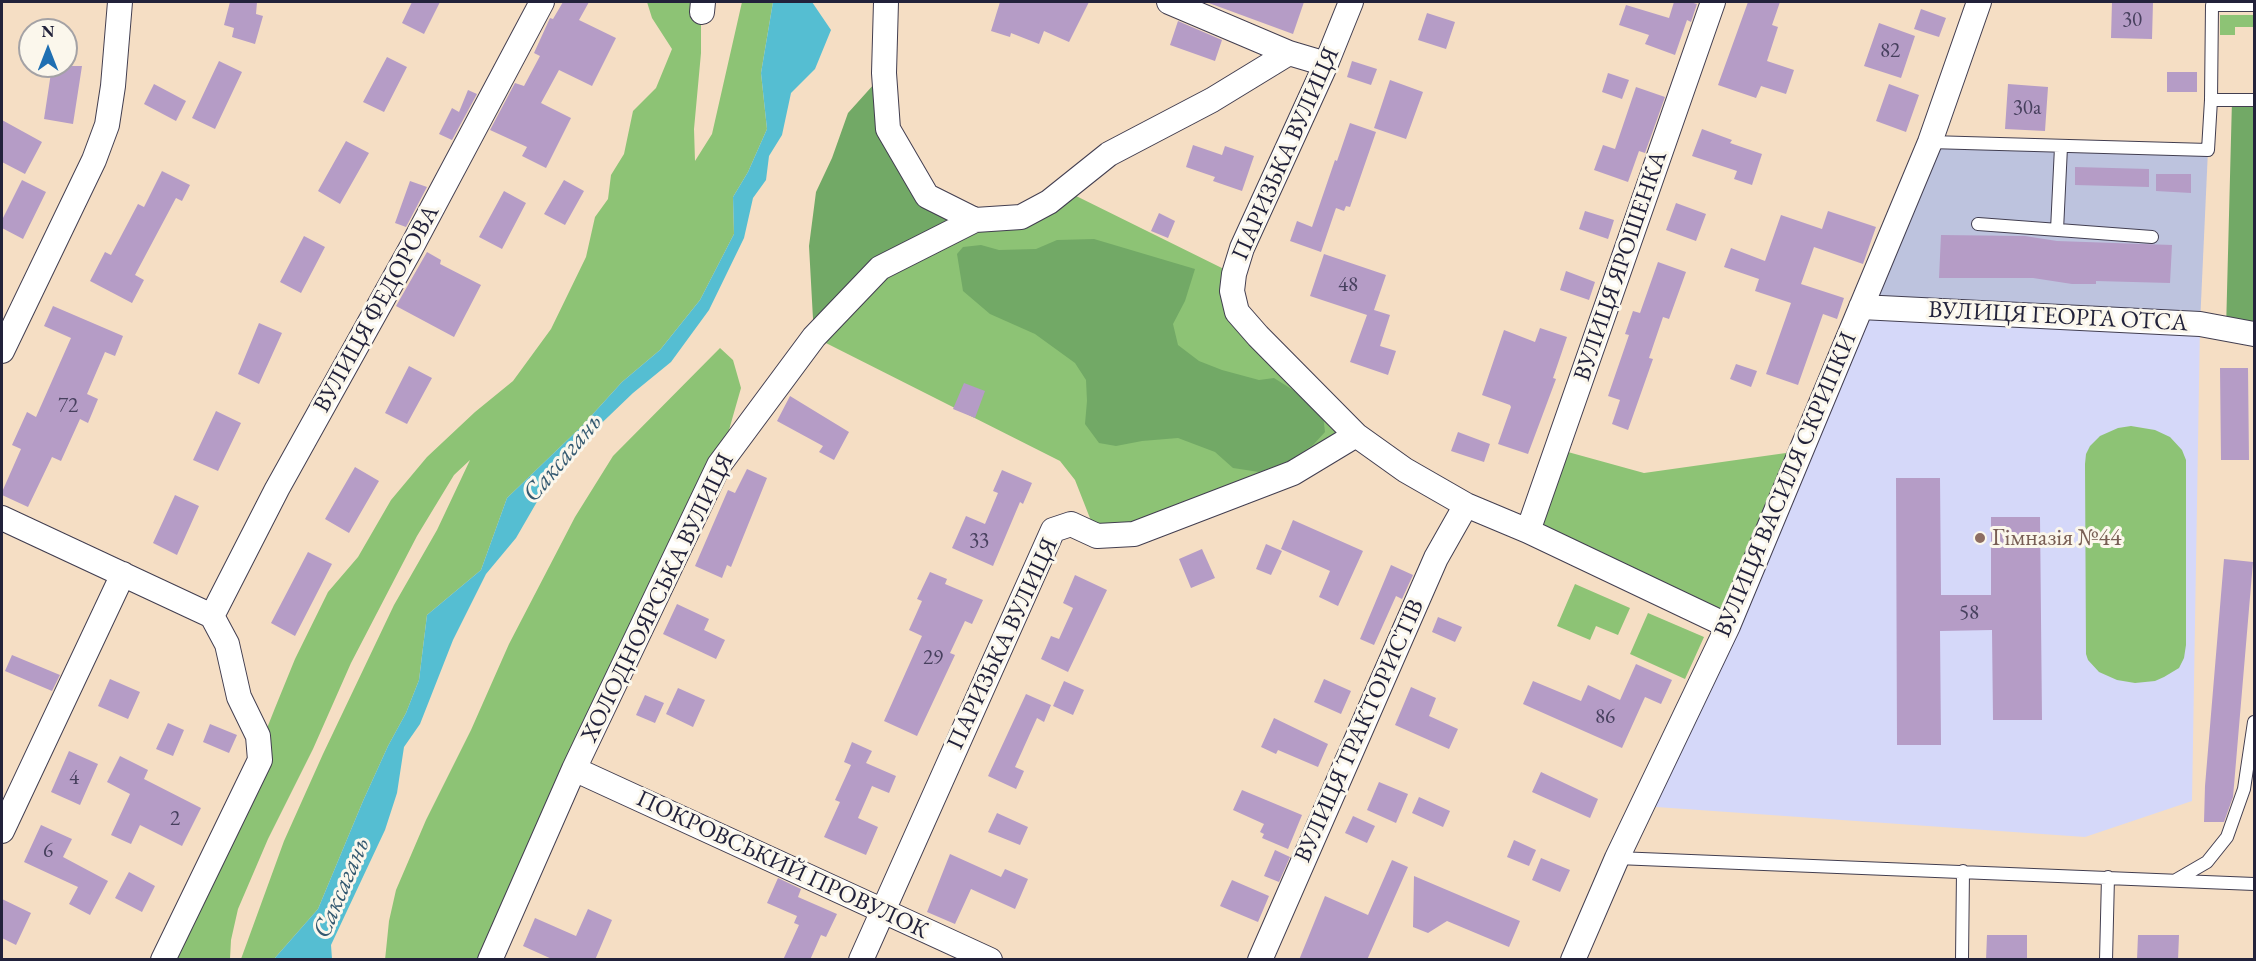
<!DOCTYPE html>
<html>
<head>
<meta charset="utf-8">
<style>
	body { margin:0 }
	#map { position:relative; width:2256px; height:961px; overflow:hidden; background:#f5dec4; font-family:"EB Garamond",serif }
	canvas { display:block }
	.frame { position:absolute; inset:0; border:3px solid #22223b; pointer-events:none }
	.north { position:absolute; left:18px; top:18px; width:60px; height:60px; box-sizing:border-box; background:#fbf7ec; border:2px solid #a4a2a5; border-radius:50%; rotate:0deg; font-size:16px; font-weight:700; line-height:24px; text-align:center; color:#22223b }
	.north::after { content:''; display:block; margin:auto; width:21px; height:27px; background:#1f6fb2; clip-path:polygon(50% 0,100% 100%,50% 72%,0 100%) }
</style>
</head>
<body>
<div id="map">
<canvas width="2256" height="961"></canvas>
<div class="frame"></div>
<div class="north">N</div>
</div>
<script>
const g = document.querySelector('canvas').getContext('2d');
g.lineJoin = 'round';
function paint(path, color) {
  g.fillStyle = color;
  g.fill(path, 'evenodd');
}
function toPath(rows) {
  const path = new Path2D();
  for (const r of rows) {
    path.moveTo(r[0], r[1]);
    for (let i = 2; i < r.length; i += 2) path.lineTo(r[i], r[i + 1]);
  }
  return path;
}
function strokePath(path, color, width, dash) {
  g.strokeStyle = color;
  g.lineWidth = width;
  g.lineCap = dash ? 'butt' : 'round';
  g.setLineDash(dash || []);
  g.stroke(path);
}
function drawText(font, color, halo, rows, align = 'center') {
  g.font = font + ' "EB Garamond",serif';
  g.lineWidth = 6;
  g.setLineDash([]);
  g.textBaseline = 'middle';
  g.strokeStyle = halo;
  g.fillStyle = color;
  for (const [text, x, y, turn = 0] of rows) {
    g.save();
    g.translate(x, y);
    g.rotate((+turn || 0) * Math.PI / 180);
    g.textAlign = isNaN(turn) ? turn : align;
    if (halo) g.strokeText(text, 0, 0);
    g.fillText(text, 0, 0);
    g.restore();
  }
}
paint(toPath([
	[1861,307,2200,324,2192,801,2085,837,1642,806]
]), '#d5d8f9');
paint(toPath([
	[1930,142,2208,150,2200,324,1861,307]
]), '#bdc3de');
paint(toPath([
	[647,2,701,2,701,53,694,129,695,161,712,134,742,2,773,2,761,73,767,129,748,172,733,197,734,234,700,300,660,350,622,382,582,426,507,498,481,570,427,615,419,680,406,713,388,746,363,801,318,909,274,959,241,959,284,841,323,754,394,605,437,530,470,460,454,475,417,536,351,663,313,749,268,839,238,909,231,940,230,959,175,960,275,708,295,659,328,592,358,557,391,500,427,457,475,412,513,381,551,329,586,257,595,217,608,199,611,175,624,154,633,111,656,88,672,49,652,18],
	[2220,15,2254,15,2254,27,2235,27,2235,35,2220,35],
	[1064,190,1234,274,1232,291,1356,435,1293,473,1097,536,1075,480,1060,461,814,337,880,268],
	[720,348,733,360,741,388,719,465,490,959,385,960,389,921,396,890,426,820,471,730,509,644,575,517,613,456],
	[2131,426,2155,430,2170,437,2182,450,2186,460,2186,645,2184,658,2179,668,2164,677,2155,681,2135,683,2117,680,2099,672,2088,660,2086,654,2085,464,2086,454,2090,446,2100,436,2118,428],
	[1557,449,1644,473,1800,451,1728,626,1529,531],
	[1575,584,1630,608,1618,635,1596,626,1590,640,1557,626],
	[1648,613,1704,637,1685,679,1630,654]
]), '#8dc375');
paint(toPath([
	[884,73,888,129,927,196,975,220,880,268,814,337,809,246,816,192,832,158,848,113],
	[2232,100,2254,100,2254,334,2226,330],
	[1094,239,1195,269,1185,301,1173,324,1178,345,1199,361,1222,370,1259,380,1274,378,1304,397,1323,415,1325,432,1313,445,1289,461,1259,472,1233,468,1215,452,1178,438,1142,441,1116,446,1099,443,1085,424,1087,401,1086,380,1075,363,1035,334,990,314,963,291,957,254,963,247,981,245,999,250,1036,249,1057,240]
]), '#72a966');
paint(toPath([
	[773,2,812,2,831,30,815,69,791,93,782,135,769,156,766,180,753,198,744,238,709,310,671,362,633,393,585,439,549,481,516,538,486,574,453,640,420,724,404,747,397,793,385,830,331,945,332,959,274,959,318,909,363,801,388,746,406,713,419,680,427,615,481,570,507,498,582,426,622,382,660,350,700,300,734,234,733,197,748,172,767,129,761,73]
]), '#55bed2');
paint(toPath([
	[230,2,257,2,256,14,263,16,255,44,232,37,234,28,224,25],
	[412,2,440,2,424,34,402,23],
	[563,2,589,2,579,20,616,38,592,86,559,70,541,103,571,118,546,168,522,156,527,147,490,130,515,83,524,86,540,56,534,53,550,18,553,19],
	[1000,2,1089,2,1069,42,1044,31,1039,44,1011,33,1010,37,991,31],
	[1206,2,1304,2,1293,34],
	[1674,2,1690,2,1697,4,1691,22,1687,20,1675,55,1645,44,1649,35,1619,25,1626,5,1669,18],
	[1748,2,1780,2,1772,25,1778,27,1767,61,1794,70,1786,94,1761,86,1756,98,1718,85],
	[2112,2,2153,2,2152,39,2111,38],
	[1921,9,1946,18,1939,37,1914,29],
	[1427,13,1455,22,1446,49,1418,40],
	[1178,21,1222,40,1215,61,1170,45],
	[1879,23,1915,36,1901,78,1864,66],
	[387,57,407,67,384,112,363,102],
	[219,61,242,72,215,129,192,118],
	[1352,61,1377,69,1371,85,1347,77],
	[52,66,82,66,73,124,44,119],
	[2167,72,2197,72,2197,92,2167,92],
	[1608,73,1629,80,1622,99,1602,92],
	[1390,80,1423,92,1406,139,1374,128],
	[154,84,186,101,176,121,144,104],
	[1889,84,1919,95,1906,132,1876,121],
	[2008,84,2048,87,2045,131,2005,129],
	[1636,87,1665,97,1645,153,1639,151,1628,182,1594,170,1603,145,1615,149],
	[468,90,477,94,452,140,439,134,452,108,459,112],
	[2,120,42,142,25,174,2,162],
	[1350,123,1376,132,1350,207,1346,206,1344,211,1336,208,1321,252,1290,241,1297,221,1312,227,1335,160,1337,161],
	[1702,129,1732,140,1730,143,1762,154,1752,185,1734,179,1737,171,1692,156],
	[346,141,369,153,340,204,318,191],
	[1193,145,1222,155,1225,146,1254,156,1242,191,1213,181,1215,177,1186,167],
	[2075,167,2149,169,2149,187,2075,185],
	[162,171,190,185,182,201,176,198,135,275,144,280,132,303,90,281,105,252,111,255,138,204,144,207],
	[2156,174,2191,174,2191,193,2156,191],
	[22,180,46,192,23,239,2,228,2,220],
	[564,180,584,191,565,225,544,214],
	[410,181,427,187,406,227,395,223],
	[504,191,526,203,502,249,479,237],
	[1676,203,1706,214,1696,241,1666,230],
	[1585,211,1614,220,1608,239,1579,229],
	[1828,211,1876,227,1863,264,1814,247,1801,284,1844,298,1837,319,1823,314,1798,385,1766,374,1791,303,1755,291,1759,279,1724,267,1731,248,1765,261,1781,215,1822,229],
	[1159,213,1175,221,1168,238,1151,231],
	[1941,235,2025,236,2057,241,2172,245,2170,283,2096,281,2096,284,2072,284,2033,278,1939,278],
	[304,236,325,247,301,293,280,282],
	[427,252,441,260,440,264,481,285,454,337,396,306],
	[1324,254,1386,275,1374,310,1390,315,1380,346,1396,351,1388,375,1350,362,1367,315,1310,296],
	[1658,262,1686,272,1669,319,1663,317,1649,358,1653,359,1628,430,1612,424,1620,400,1608,396,1629,335,1625,334,1633,311,1640,313],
	[1566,271,1595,282,1589,300,1560,290],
	[53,306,123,336,115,356,105,352,87,394,98,399,88,423,80,419,61,461,52,457,28,507,2,495,2,492,21,449,12,445,27,412,36,417,71,338,44,326],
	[259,323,282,333,259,384,238,374],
	[1540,328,1567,337,1553,378,1556,379,1528,454,1498,444,1511,407,1510,405,1482,395,1504,330,1535,342],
	[1736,364,1757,371,1751,387,1730,379],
	[409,366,432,378,407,424,385,413],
	[2220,368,2248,368,2249,460,2221,460],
	[964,383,985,391,975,418,953,409],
	[790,396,849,432,834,460,819,452,823,446,777,421],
	[216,411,241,423,218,471,193,460],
	[1458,432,1490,444,1484,462,1451,451],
	[355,467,379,481,349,533,325,519],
	[747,469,767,478,731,567,727,565,722,578,695,566,728,490,735,493],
	[1002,470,1032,483,1023,504,1020,502,993,566,952,548,966,516,985,524,998,493,993,491],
	[1896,478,1940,478,1941,595,1991,595,1991,517,2040,517,2042,720,1993,720,1992,630,1940,631,1941,745,1897,745],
	[175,495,199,506,177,555,153,543],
	[1293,520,1363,551,1338,606,1319,597,1330,571,1281,549],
	[1266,544,1282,551,1271,575,1256,569],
	[1202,549,1215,578,1191,588,1179,559],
	[308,552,332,564,295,636,271,623],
	[2224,559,2253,562,2233,797,2224,822,2204,822,2205,786],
	[1391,565,1413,575,1402,599,1396,596,1374,645,1360,639],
	[930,572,947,579,945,584,983,600,972,624,965,621,950,653,955,655,917,736,884,721,922,636,909,630,922,601,917,599],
	[1075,575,1107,590,1068,672,1041,659,1051,636,1059,639,1073,608,1063,603],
	[677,604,709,619,704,630,725,640,716,659,663,634],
	[1438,617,1462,627,1455,642,1432,632],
	[12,655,60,675,52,691,5,671],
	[1636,664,1672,680,1661,704,1645,697,1622,748,1523,704,1533,681,1581,701,1588,685,1620,700],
	[110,679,140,692,128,719,98,706],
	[1324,679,1351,691,1341,714,1314,702],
	[1064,681,1084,690,1073,715,1053,706],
	[1411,687,1436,698,1429,716,1458,729,1449,749,1395,725],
	[678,688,705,700,693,727,666,714],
	[1026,694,1051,705,1044,722,1037,718,1015,767,1024,771,1016,789,988,776],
	[645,695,664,703,655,723,636,715],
	[1274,718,1328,744,1318,767,1278,750,1276,754,1261,747],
	[168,723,184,730,173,756,156,749],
	[210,724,237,735,229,753,203,742],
	[852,742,872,751,866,763,896,776,889,793,872,786,858,818,878,827,866,855,824,837,840,802,835,800,851,765,844,762],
	[69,751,98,764,80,805,51,792],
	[120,756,148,770,144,779,201,808,182,846,140,825,131,844,111,835,130,794,107,782],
	[1541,772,1598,799,1590,818,1532,792],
	[1379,782,1408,794,1396,823,1367,810],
	[1242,790,1302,815,1288,849,1262,838,1264,834,1260,832,1264,824,1233,810],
	[1419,797,1450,811,1443,827,1412,813],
	[997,813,1028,827,1020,845,988,832],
	[1353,816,1375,826,1367,843,1345,833],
	[41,825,72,839,63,857,108,881,90,915,69,904,78,887,24,862],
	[1514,840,1536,850,1529,866,1507,857],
	[1275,850,1290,857,1279,882,1264,876],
	[950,854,1001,877,1005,869,1028,879,1015,909,971,889,955,924,927,912],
	[1541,858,1570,870,1560,892,1532,880],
	[1392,860,1408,867,1367,960,1299,960,1325,896,1368,915],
	[129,872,155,886,142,912,115,898],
	[1414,876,1520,921,1509,947,1447,921,1428,933,1413,927],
	[778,878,801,889,798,897,837,914,826,937,821,935,810,960,783,960,799,925,794,923,797,916,767,903],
	[1232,880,1269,896,1258,922,1220,906],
	[2,899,31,913,16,945,2,938],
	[588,909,612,920,595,960,554,960,523,946,535,918,576,936],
	[1987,935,2027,935,2027,960,1986,960],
	[2138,935,2179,935,2178,960,2137,960]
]), '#b59cc6');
const lane = toPath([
	[2211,100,2212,5,2254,5],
	[1930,142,2208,150,2211,100,2254,100],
	[1978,224,2152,237],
	[2057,230,2061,147],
	[1617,858,2254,884],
	[2176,880,2207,862,2227,837,2244,789,2254,722],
	[1962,960,1963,871],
	[2106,960,2108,877]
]);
const street = toPath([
	[886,2,884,73,888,129,927,196,975,220,1021,217,1049,202,1109,154,1212,100,1289,53],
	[1169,2,1289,53,1326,64],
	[1351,2,1326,64,1242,248,1234,274,1232,291,1237,312,1258,336,1356,435,1405,470,1466,505,1528,531,1728,626],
	[702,12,703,2],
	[1861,307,2200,324,2254,334],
	[2,351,94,160,107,125,113,86,120,2],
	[2,518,212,616,227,644,239,697,258,736,260,760,163,960],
	[1528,531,1713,2],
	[212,616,277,489,410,250,542,2],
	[574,769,990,960],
	[2,831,123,574],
	[490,960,574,769,719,465,814,337,880,268,975,220],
	[861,960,1053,530,1071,524,1097,536,1134,534,1293,473,1356,435],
	[1260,960,1436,558,1466,505],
	[1573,960,1617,858,1728,626,1930,142,1979,2]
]);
strokePath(lane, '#423e50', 14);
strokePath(street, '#423e50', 26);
strokePath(lane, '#fff', 12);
strokePath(street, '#fff', 24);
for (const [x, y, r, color] of [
	[1980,538,6,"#8d6e63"]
]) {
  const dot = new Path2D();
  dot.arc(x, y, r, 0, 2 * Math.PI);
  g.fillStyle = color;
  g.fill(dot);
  strokePath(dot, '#fbf7ec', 2);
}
drawText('21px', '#47405e', null, [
	["30",2132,20],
	["82",1890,51],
	["30а",2027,108],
	["48",1348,285],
	["72",68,406],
	["33",979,541],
	["58",1969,613],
	["29",933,658],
	["86",1605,717],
	["4",74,778],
	["2",175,819],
	["6",48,851]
]);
drawText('24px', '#22223b', '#fbf7ec', [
	["ПАРИЗЬКА ВУЛИЦЯ",1286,154,-66],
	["ВУЛИЦЯ ЯРОШЕНКА",1621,266,-71],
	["ВУЛИЦЯ ФЕДОРОВА",377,309,-61],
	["ВУЛИЦЯ ГЕОРГА ОТСА",2058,317,3],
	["ВУЛИЦЯ ВАСИЛЯ СКРИПКИ",1786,485,-67],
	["ХОЛОДНОЯРСЬКА ВУЛИЦЯ",658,598,-64],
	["ПАРИЗЬКА ВУЛИЦЯ",1003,644,-65],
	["ВУЛИЦЯ ТРАКТОРИСТІВ",1360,731,-66],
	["ПОКРОВСЬКИЙ ПРОВУЛОК",782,865,25]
]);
drawText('24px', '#785e54', '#fbf7ec', [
	["Гімназія №44",1992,538]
], 'left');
drawText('italic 26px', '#345970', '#fbf7ec', [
	["Саксагань",563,458,-50],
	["Саксагань",342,888,-67]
]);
</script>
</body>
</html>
